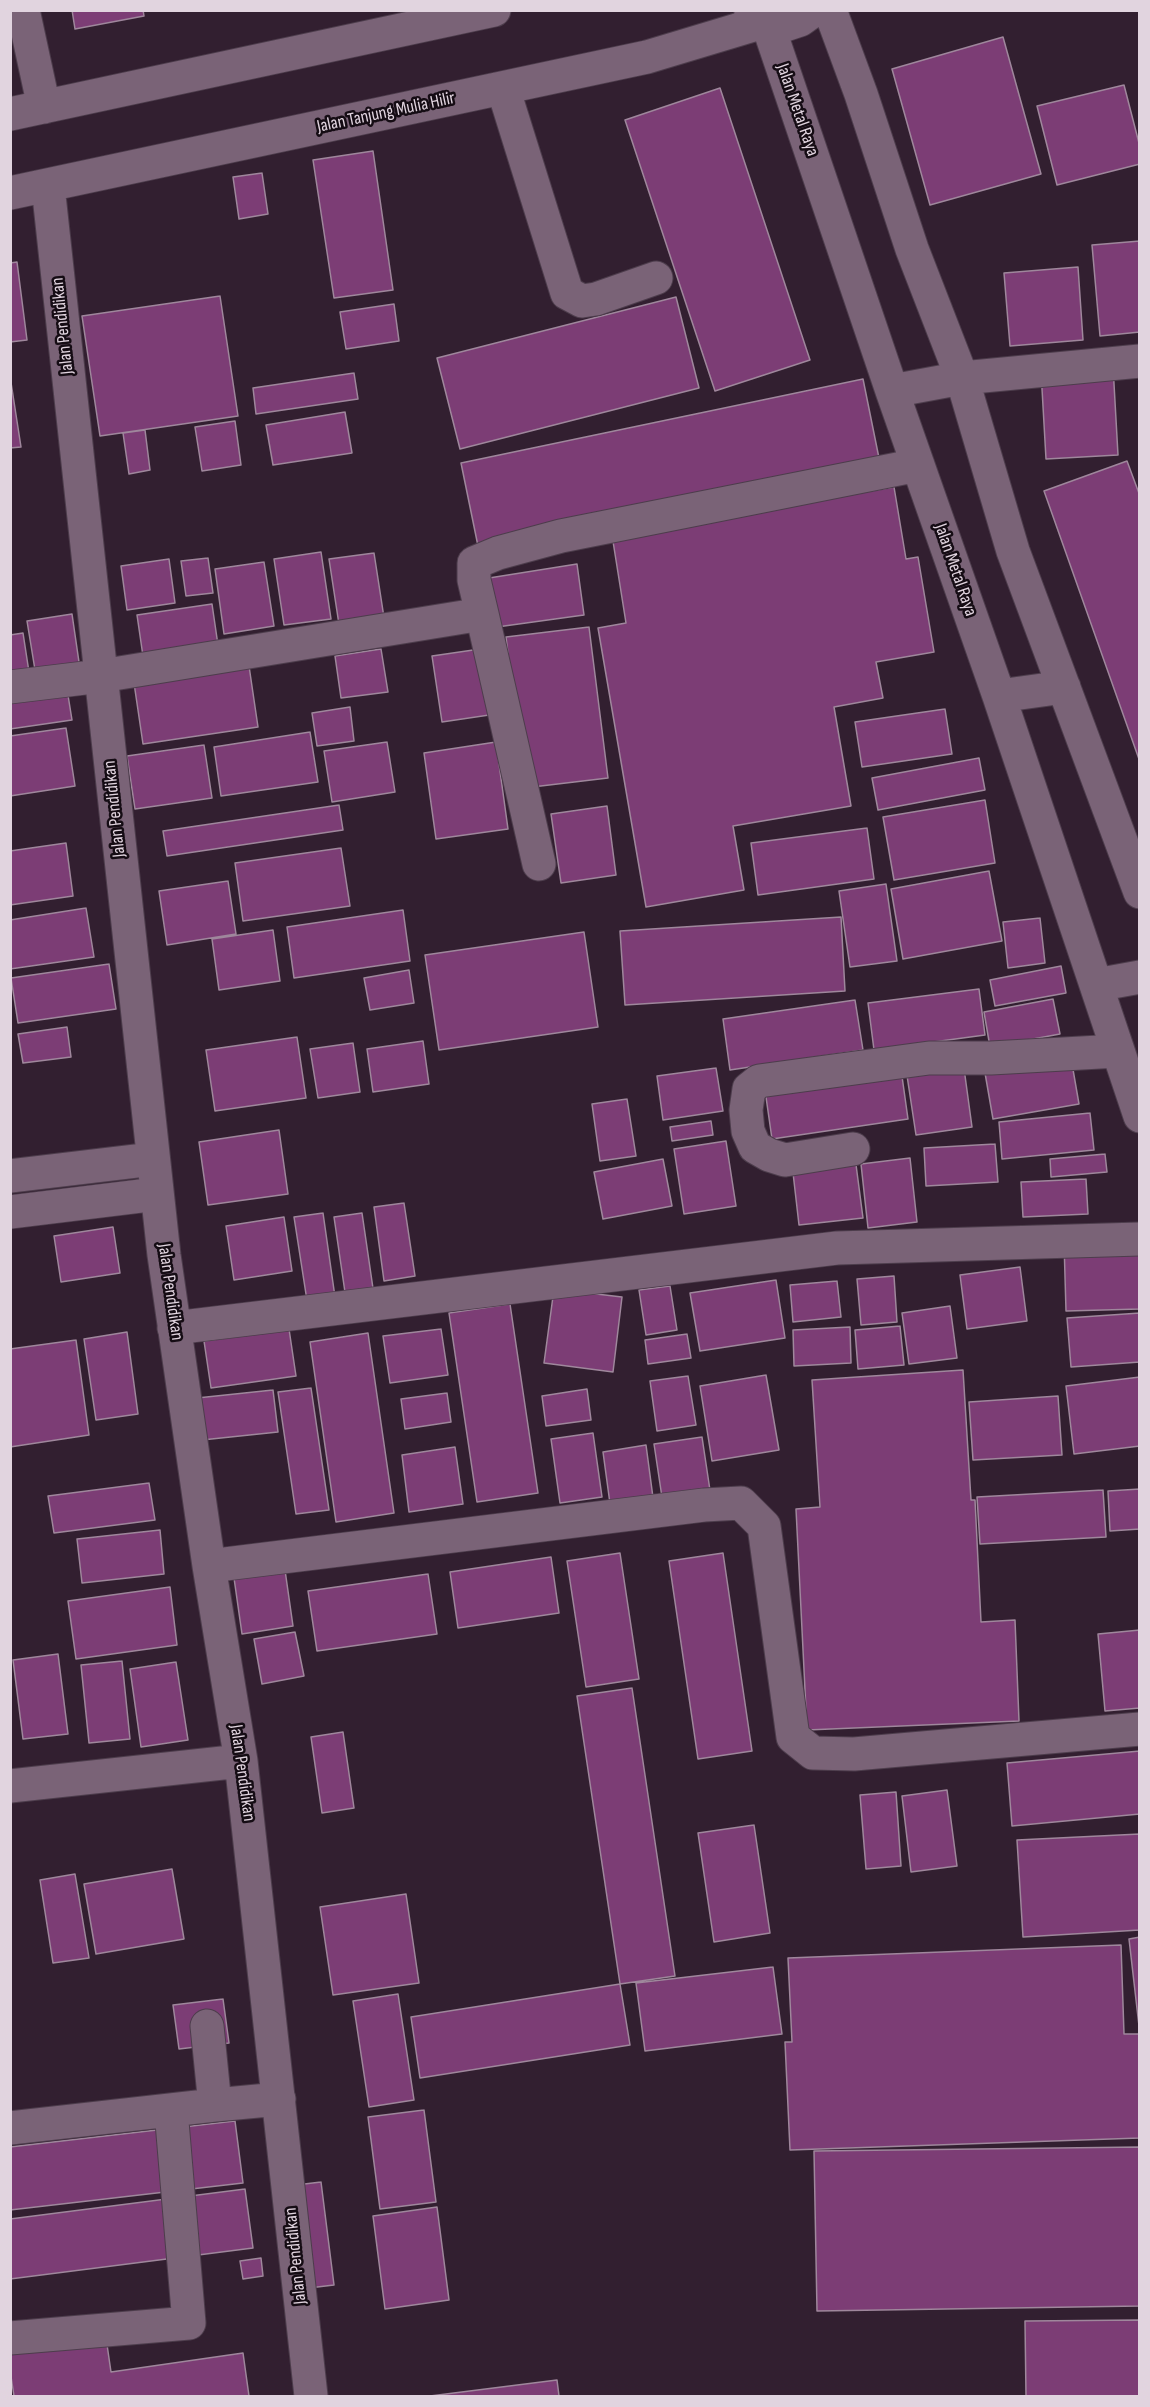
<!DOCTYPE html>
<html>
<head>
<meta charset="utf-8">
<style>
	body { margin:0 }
	#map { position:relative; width:1150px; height:2407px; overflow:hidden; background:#321f30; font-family:"Sofia Sans Condensed",sans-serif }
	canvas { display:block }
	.frame { position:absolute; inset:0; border:12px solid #e1d4df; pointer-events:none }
</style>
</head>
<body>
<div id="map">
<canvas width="1150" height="2407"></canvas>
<div class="frame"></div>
</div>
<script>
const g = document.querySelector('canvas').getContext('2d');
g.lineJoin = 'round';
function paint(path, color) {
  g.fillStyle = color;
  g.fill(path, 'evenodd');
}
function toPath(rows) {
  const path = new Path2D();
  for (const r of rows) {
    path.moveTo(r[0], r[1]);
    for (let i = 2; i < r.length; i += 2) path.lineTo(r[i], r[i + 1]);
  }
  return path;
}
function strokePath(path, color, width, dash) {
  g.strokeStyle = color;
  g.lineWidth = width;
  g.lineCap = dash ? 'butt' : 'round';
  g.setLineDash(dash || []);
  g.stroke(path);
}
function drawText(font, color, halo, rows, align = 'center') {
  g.font = font + ' "Sofia Sans Condensed",sans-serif';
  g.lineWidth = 5;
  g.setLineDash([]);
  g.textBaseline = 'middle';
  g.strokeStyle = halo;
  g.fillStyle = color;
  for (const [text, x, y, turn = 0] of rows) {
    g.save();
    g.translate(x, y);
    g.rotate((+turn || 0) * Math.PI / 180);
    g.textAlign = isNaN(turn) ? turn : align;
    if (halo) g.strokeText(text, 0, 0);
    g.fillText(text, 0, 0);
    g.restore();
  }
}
const building = toPath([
	[72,10,143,10,144,16,75,29,72,10],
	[1003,37,1041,174,930,205,892,69,1003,37],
	[1124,85,1140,147,1140,164,1057,185,1037,106,1124,85],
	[720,88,810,360,715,391,625,120,720,88],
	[373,151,393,290,334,298,313,160,373,151],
	[262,173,268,214,239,219,233,177,262,173],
	[1140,241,1140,332,1100,336,1092,245,1140,241],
	[17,262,27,340,10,342,10,263,17,262],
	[1078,267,1083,340,1010,346,1004,273,1078,267],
	[220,296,238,416,100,436,82,316,220,296],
	[676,297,699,388,460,449,437,358,676,297],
	[394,304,399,341,346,349,340,312,394,304],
	[1113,366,1118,455,1046,459,1041,371,1113,366],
	[354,373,358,399,256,414,253,388,354,373],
	[10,376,21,447,10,448,10,376],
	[863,379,880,463,478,546,461,463,863,379],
	[345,412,352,453,273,465,266,425,345,412],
	[235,421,241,465,202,471,195,427,235,421],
	[145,430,150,470,129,474,123,433,145,430],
	[1127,461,1140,496,1140,762,1044,491,1127,461],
	[894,487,906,559,918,557,934,652,876,662,883,698,834,707,851,806,733,826,744,890,646,907,598,628,626,623,612,535,894,487],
	[321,552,331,619,284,625,274,559,321,552],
	[374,553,385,624,340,631,329,559,374,553],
	[208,558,213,593,186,596,181,561,208,558],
	[169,559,175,603,127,610,121,566,169,559],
	[264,562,274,626,224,634,215,569,264,562],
	[577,564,584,615,497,627,489,578,577,564],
	[212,604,219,652,144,663,137,615,212,604],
	[72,614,80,669,36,676,27,621,72,614],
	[589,627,608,778,524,788,506,637,589,627],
	[23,633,29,672,10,675,10,635,23,633],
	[487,648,496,714,442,722,432,656,487,648],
	[381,649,388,692,341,698,335,656,381,649],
	[249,666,258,727,143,744,134,683,249,666],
	[67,689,72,720,10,729,10,698,67,689],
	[350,707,354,741,317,746,312,713,350,707],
	[945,709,952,754,862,767,855,722,945,709],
	[66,728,75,786,10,796,10,736,66,728],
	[310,732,318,782,221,796,214,747,310,732],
	[387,742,395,792,332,802,324,751,387,742],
	[496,742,508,829,436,839,424,753,496,742],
	[204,745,212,798,135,809,127,756,204,745],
	[979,758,985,790,878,810,872,778,979,758],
	[985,800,995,863,894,880,883,817,985,800],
	[339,805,343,830,167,856,163,831,339,805],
	[607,806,616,875,561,883,551,814,607,806],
	[867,828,874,879,758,895,751,843,867,828],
	[66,843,73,896,10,905,10,851,66,843],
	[341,848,350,906,243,921,235,863,341,848],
	[989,871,1002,941,903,959,891,889,989,871],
	[228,881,236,934,167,945,159,891,228,881],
	[886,884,897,961,850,967,839,891,886,884],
	[86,908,94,957,10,969,10,920,86,908],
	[403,910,410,961,294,978,287,927,403,910],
	[841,917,845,991,625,1005,620,931,841,917],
	[1040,918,1045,963,1008,968,1003,922,1040,918],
	[273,930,280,981,219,990,212,939,273,930],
	[584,932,598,1027,439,1050,425,955,584,932],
	[109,964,116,1009,18,1023,11,978,109,964],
	[1061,966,1066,993,995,1006,990,980,1061,966],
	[409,970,414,1003,370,1010,364,978,409,970],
	[979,989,985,1035,874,1050,868,1003,979,989],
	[1053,999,1060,1034,990,1047,984,1012,1053,999],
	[855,1000,863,1050,730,1070,723,1019,855,1000],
	[67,1027,71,1057,23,1063,18,1034,67,1027],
	[297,1037,306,1098,215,1111,206,1050,297,1037],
	[423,1041,429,1084,373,1092,367,1049,423,1041],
	[353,1043,360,1092,318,1098,310,1049,353,1043],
	[1071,1058,1079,1104,993,1119,985,1073,1071,1058],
	[963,1061,972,1127,916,1135,906,1069,963,1061],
	[900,1062,908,1119,772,1139,764,1083,900,1062],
	[716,1068,723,1111,663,1120,657,1076,716,1068],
	[627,1099,636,1156,600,1161,592,1104,627,1099],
	[1090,1113,1094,1150,1002,1159,999,1122,1090,1113],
	[711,1121,713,1135,672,1141,670,1127,711,1121],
	[279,1130,288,1194,208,1205,199,1142,279,1130],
	[726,1141,736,1206,684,1214,674,1149,726,1141],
	[995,1144,998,1182,926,1186,924,1148,995,1144],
	[1105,1154,1107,1172,1051,1177,1050,1159,1105,1154],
	[855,1157,863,1218,799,1225,792,1164,855,1157],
	[910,1158,917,1222,868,1228,861,1164,910,1158],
	[663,1159,672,1206,603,1219,594,1172,663,1159],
	[1086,1179,1088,1214,1023,1217,1021,1182,1086,1179],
	[404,1203,415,1276,384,1281,374,1207,404,1203],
	[323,1213,336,1304,308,1307,294,1217,323,1213],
	[362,1213,375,1302,347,1306,334,1217,362,1213],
	[284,1217,292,1271,234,1280,226,1226,284,1217],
	[113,1227,120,1273,61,1282,54,1236,113,1227],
	[1140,1240,1140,1309,1066,1311,1064,1242,1140,1240],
	[1020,1267,1027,1321,967,1329,960,1275,1020,1267],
	[894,1276,897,1322,861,1325,857,1279,894,1276],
	[776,1280,785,1338,700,1351,690,1293,776,1280],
	[837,1281,841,1317,793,1322,790,1285,837,1281],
	[670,1286,677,1330,646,1335,639,1290,670,1286],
	[554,1289,622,1297,613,1372,544,1363,554,1289],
	[510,1304,538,1493,477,1502,449,1313,510,1304],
	[950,1306,957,1358,909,1364,902,1313,950,1306],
	[1140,1313,1140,1362,1071,1367,1067,1318,1140,1313],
	[900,1326,904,1365,858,1369,855,1330,900,1326],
	[850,1327,851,1363,794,1366,793,1330,850,1327],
	[289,1329,296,1376,211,1388,204,1341,289,1329],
	[441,1329,448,1375,390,1383,383,1336,441,1329],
	[127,1332,138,1414,96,1420,84,1339,127,1332],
	[368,1333,394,1513,336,1522,310,1342,368,1333],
	[687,1334,691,1358,648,1364,645,1340,687,1334],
	[76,1340,89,1435,10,1447,10,1349,76,1340],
	[963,1370,971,1500,975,1500,981,1622,1015,1620,1019,1721,807,1730,796,1509,820,1507,812,1380,963,1370],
	[766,1375,779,1450,712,1461,700,1386,766,1375],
	[688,1376,696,1425,657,1431,650,1381,688,1376],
	[1140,1377,1140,1446,1074,1454,1066,1386,1140,1377],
	[311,1388,329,1510,296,1514,278,1392,311,1388],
	[587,1389,591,1420,546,1426,542,1396,587,1389],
	[273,1390,278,1432,202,1440,197,1398,273,1390],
	[447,1393,451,1422,405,1429,401,1399,447,1393],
	[1058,1396,1062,1455,973,1460,969,1402,1058,1396],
	[593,1433,602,1497,560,1503,551,1439,593,1433],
	[702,1437,711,1497,663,1504,654,1444,702,1437],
	[646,1445,654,1505,611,1511,603,1452,646,1445],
	[455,1447,463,1504,409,1512,402,1455,455,1447],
	[149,1483,155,1520,54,1533,48,1496,149,1483],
	[1140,1489,1140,1529,1110,1531,1108,1491,1140,1489],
	[1103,1490,1106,1537,980,1544,977,1497,1103,1490],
	[160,1530,164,1574,82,1583,77,1539,160,1530],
	[620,1553,639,1679,586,1687,567,1561,620,1553],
	[723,1553,752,1751,698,1759,669,1561,723,1553],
	[551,1557,559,1613,458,1628,450,1572,551,1557],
	[285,1570,293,1626,242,1634,234,1578,285,1570],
	[428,1574,437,1634,317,1651,308,1591,428,1574],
	[170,1587,177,1645,76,1659,68,1601,170,1587],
	[1140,1630,1140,1708,1105,1711,1098,1634,1140,1630],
	[295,1632,304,1676,262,1684,254,1639,295,1632],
	[58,1654,68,1734,23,1739,13,1660,58,1654],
	[122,1661,130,1739,89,1743,81,1665,122,1661],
	[176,1662,188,1740,141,1747,130,1669,176,1662],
	[632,1688,675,1976,620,1984,577,1696,632,1688],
	[343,1732,354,1808,322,1813,311,1737,343,1732],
	[1140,1751,1140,1814,1012,1826,1007,1763,1140,1751],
	[947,1790,957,1866,911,1872,902,1796,947,1790],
	[896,1792,901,1866,866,1869,860,1795,896,1792],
	[754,1825,770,1933,714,1942,698,1833,754,1825],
	[1140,1834,1140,1930,1023,1937,1017,1840,1140,1834],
	[172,1869,184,1939,96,1954,84,1884,172,1869],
	[75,1874,89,1958,53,1963,40,1880,75,1874],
	[406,1894,419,1983,333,1995,320,1907,406,1894],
	[1140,1937,1140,2026,1139,2026,1129,1939,1140,1937],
	[1121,1945,1124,2034,1140,2034,1140,2138,790,2150,785,2042,792,2042,788,1958,1121,1945],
	[773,1967,782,2034,645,2051,636,1983,773,1967],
	[620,1984,630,2045,420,2078,411,2017,620,1984],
	[398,1994,414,2100,369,2107,353,2001,398,1994],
	[223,1999,229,2043,179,2049,173,2005,223,1999],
	[424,2110,436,2202,380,2209,368,2117,424,2110],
	[235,2121,243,2183,10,2210,10,2147,235,2121],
	[1140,2147,1140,2306,817,2311,814,2151,1140,2147],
	[321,2182,334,2285,309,2288,296,2185,321,2182],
	[245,2189,253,2248,10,2279,10,2219,245,2189],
	[437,2207,449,2300,385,2309,373,2216,437,2207],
	[261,2258,263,2276,243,2279,240,2261,261,2258],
	[1140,2320,1140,2396,1026,2396,1025,2321,1140,2320],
	[104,2324,111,2372,243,2353,249,2396,14,2396,10,2370,10,2339,104,2324],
	[557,2380,559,2396,430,2396,557,2380]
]);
paint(building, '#7c3d75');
strokePath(building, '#9f879c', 1.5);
const minor = toPath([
	[23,10,44,107],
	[830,10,861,94,912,249,962,378,1013,551,1140,892],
	[750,18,768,25,785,25,800,20,814,10],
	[768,25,892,391,999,696,1140,1116],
	[503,88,567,293,582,301,596,299,656,278],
	[10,114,494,10],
	[48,186,164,1255,209,1566,241,1761,311,2396],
	[10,193,647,57,760,23],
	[892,391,962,378,1140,361],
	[482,614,539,864],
	[10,687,101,676,482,614,474,580,474,563,498,553,561,536,918,465],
	[999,696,1064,687],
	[1096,985,1140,977],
	[853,1149,785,1160,769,1155,755,1147,748,1131,746,1110,749,1089,759,1081,929,1058,991,1058,1118,1051],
	[10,1176,153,1159],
	[10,1212,157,1194],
	[174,1328,837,1248,1140,1239],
	[209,1566,704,1505,741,1503,764,1526,793,1737,813,1753,854,1754,1140,1729],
	[10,1786,241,1761],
	[207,2026,215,2105,279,2099],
	[10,2128,215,2105],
	[10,2338,189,2323,171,2110]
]);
strokePath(minor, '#4d3d4c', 35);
strokePath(minor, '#7a6377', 33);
drawText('18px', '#e1d4df', '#150c14', [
	["Jalan Metal Raya",797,110,71],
	["Jalan Tanjung Mulia Hilir",386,113,-12],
	["Jalan Pendidikan",63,326,-96],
	["Jalan Metal Raya",955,570,71],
	["Jalan Pendidikan",115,809,-96],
	["Jalan Pendidikan",170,1292,82],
	["Jalan Pendidikan",242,1773,82],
	["Jalan Pendidikan",296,2256,-96]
]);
</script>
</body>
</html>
